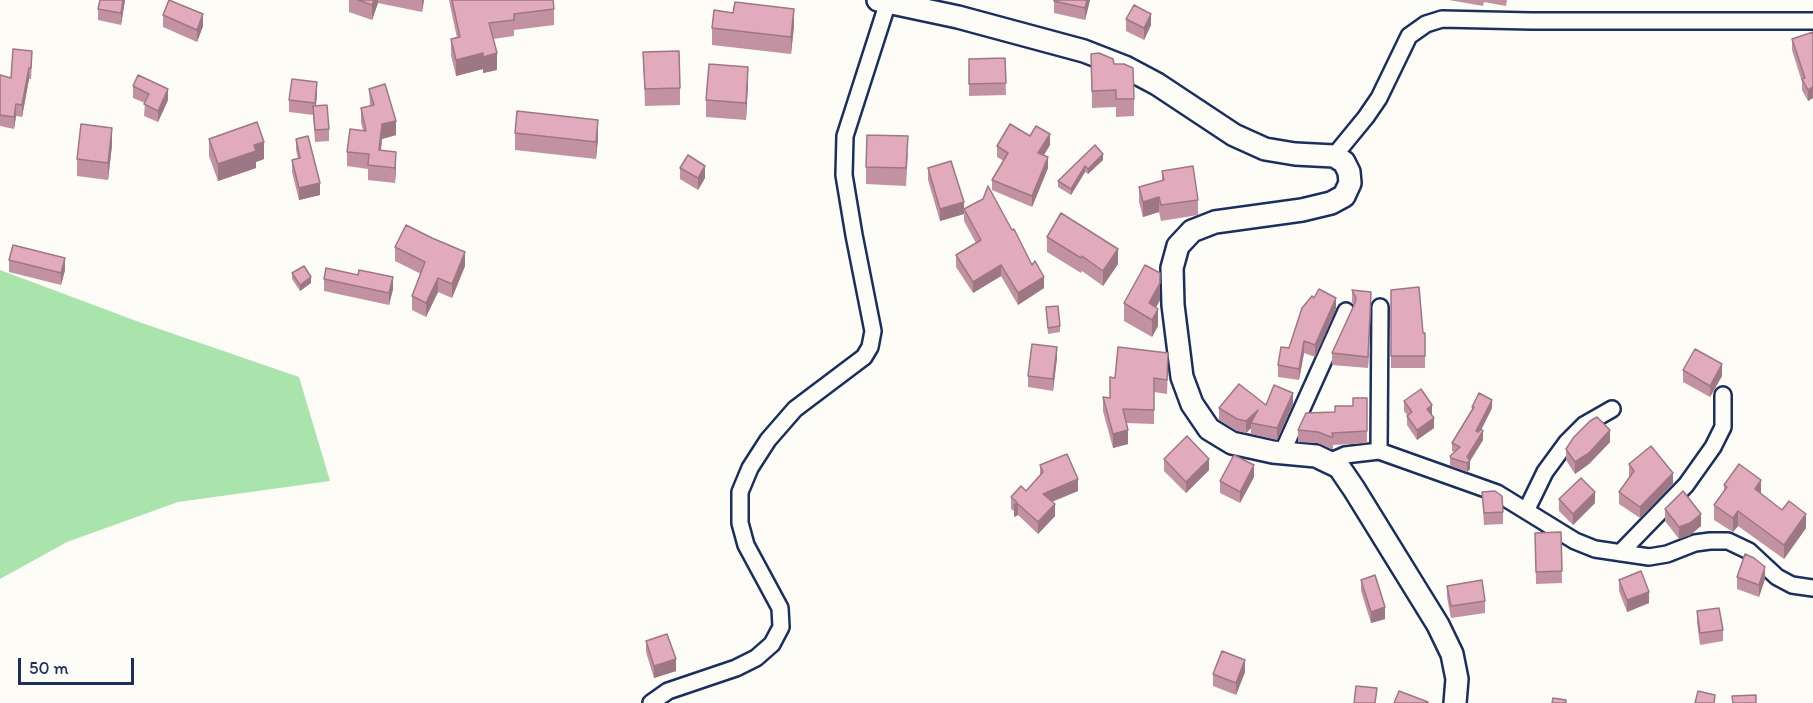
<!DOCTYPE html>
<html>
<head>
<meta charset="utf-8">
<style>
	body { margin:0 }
	#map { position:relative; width:1813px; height:703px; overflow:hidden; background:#fdfcf7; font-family:Itim,sans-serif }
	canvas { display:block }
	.scale { position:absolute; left:18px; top:658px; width:116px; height:27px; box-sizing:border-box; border:3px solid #1b2f5e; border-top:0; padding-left:8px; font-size:18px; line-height:21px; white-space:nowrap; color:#1b2f5e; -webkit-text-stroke:4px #fdfcf7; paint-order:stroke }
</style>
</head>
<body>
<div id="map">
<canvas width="1813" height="703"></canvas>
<div class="scale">50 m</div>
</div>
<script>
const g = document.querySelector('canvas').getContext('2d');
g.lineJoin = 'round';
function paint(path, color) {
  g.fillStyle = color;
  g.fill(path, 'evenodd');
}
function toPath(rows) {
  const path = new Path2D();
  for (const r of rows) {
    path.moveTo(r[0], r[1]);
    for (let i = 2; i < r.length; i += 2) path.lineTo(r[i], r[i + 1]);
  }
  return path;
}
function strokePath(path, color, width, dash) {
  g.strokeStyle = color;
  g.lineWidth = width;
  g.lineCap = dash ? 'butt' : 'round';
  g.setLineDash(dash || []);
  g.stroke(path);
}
paint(toPath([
	[0,270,139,322,299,377,330,481,178,502,67,542,0,579]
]), '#a8e4ab');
const street = toPath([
	[1334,156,1366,117,1379,98,1409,36,1426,24,1442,19,1531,21,1813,21],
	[1379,451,1380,307],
	[1282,453,1346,311],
	[1329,462,1345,455,1379,451,1497,493,1575,541,1595,549,1649,557,1667,554,1695,543,1710,541,1728,541,1749,551,1777,577,1792,585,1813,588],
	[1526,511,1545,472,1567,442,1584,425,1612,409],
	[1620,553,1686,485,1713,447,1723,427,1723,395],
	[651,703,668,691,736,668,756,658,772,644,781,627,780,608,746,545,740,523,740,492,750,468,768,440,795,409,864,357,870,347,873,331,854,235,844,175,845,136,888,2]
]);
const secondary = toPath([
	[878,0,958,17,1084,51,1125,67,1157,84,1234,135,1265,149,1295,154,1334,156,1344,162,1349,172,1350,183,1344,196,1331,203,1302,210,1215,222,1192,231,1178,246,1172,268,1173,305,1182,377,1192,404,1209,429,1232,443,1273,452,1316,456,1339,467,1354,489,1438,625,1452,654,1457,679,1455,703]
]);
strokePath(street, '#1b2f5e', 20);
strokePath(secondary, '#1b2f5e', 26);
strokePath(street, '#fdfcf7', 15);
strokePath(secondary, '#fdfcf7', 21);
paint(toPath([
	[100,0,125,0,121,25,98,20,98,9],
	[349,0,424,0,422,12,378,3,372,20,349,12],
	[449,0,553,0,554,9,554,25,514,30,514,36,493,39,497,70,483,73,483,69,456,76,451,55,451,39,457,38],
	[1054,0,1090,0,1085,20,1054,13],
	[1449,0,1507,0,1506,6,1484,2,1483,6],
	[163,15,203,26,197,42,163,27],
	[1126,19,1151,25,1144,40,1126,31],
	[794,26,791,54,712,45,712,28],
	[1813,32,1813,98,1808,101,1802,90,1802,82,1792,50,1792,39],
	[643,52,680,88,680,105,645,106],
	[1091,54,1114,64,1134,99,1134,116,1116,117,1116,107,1092,108],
	[1005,58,1006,95,969,96,969,59],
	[32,62,31,79,29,79,22,117,16,116,14,129,0,126,0,75,11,78],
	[748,84,746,120,706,117,706,100],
	[133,86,168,100,158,122,144,116,145,103,133,98],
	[369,89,396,135,382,139,381,150,396,167,395,183,368,180,368,169,347,166,347,152,363,130,361,123,361,108,370,106],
	[317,94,316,105,329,129,329,141,315,142,313,115,289,112,289,100],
	[515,133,598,138,596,159,515,150],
	[1030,136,1050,145,1044,155,1048,168,1032,207,992,190,992,180,1004,161,997,157,997,146],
	[209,139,264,159,256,162,256,168,218,181,209,156],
	[296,139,320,195,299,200,292,172,292,160,298,159,296,150],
	[112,145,108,180,77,176,77,159],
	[1095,145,1103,160,1088,174,1085,172,1071,195,1058,187,1058,181],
	[908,153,906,186,866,184,866,167],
	[680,168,705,178,698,190,680,179],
	[928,168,964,209,1012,230,1044,288,1018,305,1001,276,973,293,956,267,956,255,976,243,964,221,964,214,940,221,928,180],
	[1162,171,1198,200,1198,215,1161,221,1159,212,1143,217,1139,202,1139,187,1162,180],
	[1047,237,1118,264,1103,286,1082,271,1081,273,1047,252],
	[395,247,465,266,452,298,438,292,426,317,412,310,412,296,421,274,395,261],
	[9,260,65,270,61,285,9,272],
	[292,273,311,283,300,291,292,279],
	[358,275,393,289,389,305,324,291,324,279],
	[1352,290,1371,303,1368,368,1332,365,1332,353,1354,306,1352,302],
	[1391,290,1423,333,1425,333,1425,368,1391,368],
	[1314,298,1336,309,1315,357,1304,353,1299,380,1278,377,1278,365,1289,348],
	[1160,300,1156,307,1158,326,1152,337,1124,321,1124,303],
	[1046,307,1060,326,1060,332,1048,334],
	[1057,358,1053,391,1028,387,1028,376],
	[1168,366,1167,394,1154,392,1154,424,1126,423,1128,444,1113,448,1103,411,1103,397,1110,398,1115,378],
	[1683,370,1722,376,1710,397,1683,382],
	[1367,398,1367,443,1333,445,1333,449,1331,449,1318,443,1298,442,1298,430,1353,406],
	[1404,401,1432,415,1434,428,1417,440,1407,425,1407,415,1404,411],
	[1293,404,1277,440,1251,434,1251,428,1246,433,1237,431,1219,420,1219,408],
	[1472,407,1492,408,1481,430,1483,440,1470,461,1470,469,1467,472,1451,466,1450,465,1450,456,1454,452,1452,451,1452,443,1472,409],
	[1610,442,1589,464,1575,474,1566,460,1566,449],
	[1164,459,1209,470,1186,493,1164,471],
	[1629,464,1673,484,1640,518,1619,504,1619,492,1630,477,1629,476],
	[1040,465,1078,491,1052,502,1055,516,1038,534,1018,515,1014,517,1014,511,1011,509,1011,497,1026,491,1040,475],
	[1254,477,1240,503,1220,493,1220,481],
	[1724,485,1761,494,1806,528,1784,559,1738,526,1733,532,1714,520,1714,505,1724,492],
	[1482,492,1503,512,1503,524,1484,525],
	[1559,499,1595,503,1573,525,1559,511],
	[1665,509,1701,526,1690,535,1679,539,1665,521],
	[1561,532,1562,583,1536,584,1535,533],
	[1737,577,1765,579,1759,597,1737,589],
	[1361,580,1385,619,1371,623,1361,591],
	[1619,580,1649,603,1627,612,1619,591],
	[1447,586,1485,601,1485,613,1451,618,1447,597],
	[1697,611,1723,630,1723,641,1700,645,1697,623],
	[646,641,676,671,654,678,646,652],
	[1245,672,1236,695,1213,686,1213,674]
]), '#c292a3');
paint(toPath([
	[123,0,125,0,121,25,121,13],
	[374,0,378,0,378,3,372,20,372,5],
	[422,0,424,0,422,12],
	[1087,0,1090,0,1085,20,1085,8],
	[794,9,794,26,791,54,791,37],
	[203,14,203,26,197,42,197,30],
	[1151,14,1151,25,1144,40,1144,28],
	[483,53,483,69,456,76,456,60],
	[497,53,497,70,483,73,483,57],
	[748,67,748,84,746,120,746,103],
	[29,68,29,79,22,117,22,105],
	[317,82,317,94,315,115,315,103],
	[1813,87,1813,98,1808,101,1808,90],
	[168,89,168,100,158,122,158,111],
	[16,104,16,116,14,129,14,117],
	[598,120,598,138,596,159,596,142],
	[396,121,396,135,382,139,379,164,379,150,382,124],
	[112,128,112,145,108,180,108,163],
	[1050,134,1050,145,1038,164,1038,153],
	[264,142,264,159,256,162,256,168,218,181,218,164,254,145],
	[396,152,396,167,395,183,395,168],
	[1103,154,1103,160,1088,174,1088,169],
	[1048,157,1048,168,1032,207,1032,196],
	[705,166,705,178,698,190,698,178],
	[1085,166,1085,172,1071,195,1071,189],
	[320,183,320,195,299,200,299,188],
	[1159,197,1159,212,1143,217,1143,202],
	[964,202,964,214,940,221,940,209],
	[1118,249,1118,264,1103,286,1103,271],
	[465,252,465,266,452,298,452,284],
	[65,258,65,270,61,285,61,273],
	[1001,265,1001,276,973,293,973,282],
	[311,277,311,283,300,291,300,285],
	[393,277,393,289,389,305,389,293],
	[1044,277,1044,288,1018,305,1018,293],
	[438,278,438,292,426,317,426,303],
	[1160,283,1160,300,1150,319,1149,303],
	[1371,292,1371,303,1368,368,1368,357],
	[1336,298,1336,309,1315,357,1315,345],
	[1158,309,1158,326,1152,337,1152,320],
	[1304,341,1304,353,1299,380,1299,369],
	[1057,347,1057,358,1053,391,1053,379],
	[1722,364,1722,376,1710,397,1710,386],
	[1293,393,1293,404,1277,440,1277,428],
	[1492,400,1492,408,1476,440,1476,431],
	[1432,405,1432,415,1427,419,1427,409],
	[1258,410,1251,423,1251,428,1246,433,1246,421],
	[1434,418,1434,428,1417,440,1417,430],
	[1128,430,1128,444,1113,448,1113,434],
	[1610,430,1610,442,1589,464,1575,474,1575,462],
	[1483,431,1483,440,1470,461,1470,469,1467,472,1467,457],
	[1209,459,1209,470,1186,493,1186,482],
	[1254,465,1254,477,1240,503,1240,492],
	[1673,473,1673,484,1640,518,1640,507],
	[1078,479,1078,491,1043,505,1043,494],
	[1761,480,1761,495,1755,489],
	[1595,492,1595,503,1573,525,1573,514],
	[1018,504,1018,515,1014,517,1014,506],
	[1055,504,1055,516,1038,534,1038,522],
	[1738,511,1738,526,1733,532,1733,518],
	[1701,514,1701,526,1690,535,1679,539,1679,527],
	[1806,514,1806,528,1784,559,1784,545],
	[1765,567,1765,579,1759,597,1759,585],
	[1649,592,1649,603,1627,612,1627,600],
	[1385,607,1385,619,1371,623,1371,612],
	[676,659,676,671,654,678,654,666],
	[1245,660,1245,672,1236,695,1236,683]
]), '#9e7784');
const building = toPath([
	[100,0,123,0,121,13,98,9,100,0],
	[169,0,203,14,197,30,163,15,169,0],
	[358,0,374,0,372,5,358,0],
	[452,0,553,0,554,9,514,14,514,20,489,23,497,53,483,57,483,53,456,60,451,39,460,37,452,0],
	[1054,0,1087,0,1085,8,1054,1,1054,0],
	[735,2,794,9,791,37,712,28,714,10,733,13,735,2],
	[1134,5,1151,14,1144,28,1126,19,1134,5],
	[1813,32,1813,87,1808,90,1802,79,1805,78,1792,39,1813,32],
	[13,49,32,51,31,68,29,68,22,105,16,104,14,117,0,115,0,75,11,78,13,49],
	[679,51,680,88,645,89,643,52,679,51],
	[1099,53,1113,59,1114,64,1124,64,1133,68,1134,99,1116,99,1116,90,1092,91,1091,54,1099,53],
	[1005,58,1006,83,969,84,969,59,1005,58],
	[709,64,748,67,746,103,706,100,709,64],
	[138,75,168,89,158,111,144,104,149,94,133,86,138,75],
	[292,79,317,82,315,103,289,100,292,79],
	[385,84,396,121,382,124,379,150,396,152,395,168,368,165,369,154,347,152,350,129,366,131,361,108,374,105,369,89,385,84],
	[327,105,329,129,315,130,313,106,327,105],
	[517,111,598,120,596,142,515,133,517,111],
	[257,122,264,142,254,145,256,151,218,164,209,139,257,122],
	[81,124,112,128,108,163,77,159,81,124],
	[1010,124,1030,136,1036,126,1050,134,1038,153,1048,157,1032,196,992,180,1008,153,997,146,1010,124],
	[867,135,908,136,906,168,866,167,867,135],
	[308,136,320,183,299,188,292,160,300,158,296,139,308,136],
	[1095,145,1103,154,1088,169,1085,166,1071,189,1058,181,1095,145],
	[688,155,705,166,698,178,680,168,688,155],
	[951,161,964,202,940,209,928,168,951,161],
	[1193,166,1198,200,1161,205,1159,197,1143,202,1139,187,1164,180,1162,171,1193,166],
	[988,186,1012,230,1014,229,1032,265,1035,261,1044,277,1018,293,1001,265,973,282,956,255,981,240,964,209,983,199,988,186],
	[1061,213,1118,249,1103,271,1082,256,1081,258,1047,237,1061,213],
	[406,225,432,238,465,252,452,284,438,278,426,303,412,296,425,262,395,247,406,225],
	[13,245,65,258,61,273,9,260,13,245],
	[1145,265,1160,273,1160,283,1149,303,1158,309,1152,320,1124,303,1145,265],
	[304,266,311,277,300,285,292,273,304,266],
	[326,268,358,275,359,270,393,277,389,293,324,279,326,268],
	[1419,287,1423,333,1425,333,1425,356,1391,356,1391,290,1419,287],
	[1319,289,1336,298,1315,345,1304,341,1299,369,1278,365,1281,347,1289,348,1302,308,1312,296,1314,298,1319,289],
	[1352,290,1371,292,1368,357,1332,353,1355,303,1356,298,1352,290],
	[1058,306,1060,326,1048,328,1046,307,1058,306],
	[1032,344,1057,347,1053,379,1028,376,1032,344],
	[1118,347,1168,353,1167,380,1154,378,1154,410,1123,409,1128,430,1113,434,1103,397,1110,398,1110,377,1115,378,1118,347],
	[1695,349,1722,364,1710,386,1683,370,1695,349],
	[1239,384,1266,405,1274,385,1293,393,1277,428,1251,423,1258,410,1246,421,1237,419,1219,408,1239,384],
	[1421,389,1432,405,1427,409,1434,418,1417,430,1407,416,1412,412,1404,401,1421,389],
	[1479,393,1492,400,1476,431,1478,432,1481,429,1483,431,1467,457,1470,460,1467,463,1451,458,1450,456,1460,447,1452,443,1474,407,1472,407,1479,393],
	[1353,398,1367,398,1367,431,1332,433,1333,437,1331,437,1318,432,1298,430,1306,413,1335,412,1335,406,1353,406,1353,398],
	[1597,417,1610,430,1589,453,1575,462,1566,449,1574,437,1590,421,1597,417],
	[1187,436,1209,459,1186,482,1164,459,1187,436],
	[1651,446,1673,473,1640,507,1619,492,1634,471,1629,464,1651,446],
	[1067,454,1078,479,1043,494,1055,504,1038,522,1018,504,1014,506,1017,502,1011,497,1021,486,1026,491,1043,472,1040,465,1067,454],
	[1234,455,1254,465,1240,492,1220,481,1234,455],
	[1739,464,1761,480,1755,489,1782,510,1789,501,1806,514,1784,545,1738,511,1733,518,1714,505,1727,487,1724,485,1739,464],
	[1581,478,1595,492,1573,514,1559,499,1581,478],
	[1495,491,1502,496,1503,512,1484,513,1482,492,1495,491],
	[1683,491,1701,514,1690,523,1679,527,1665,509,1683,491],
	[1561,532,1562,571,1536,572,1535,533,1561,532],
	[1745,554,1754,558,1765,567,1759,585,1737,577,1745,554],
	[1641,571,1649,592,1627,600,1619,580,1641,571],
	[1375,575,1385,607,1371,612,1361,580,1375,575],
	[1482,580,1485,601,1451,606,1447,586,1482,580],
	[1719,608,1723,630,1700,633,1697,611,1719,608],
	[667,634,676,659,654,666,646,641,667,634],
	[1222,651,1245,660,1236,683,1213,674,1222,651],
	[1356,686,1377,688,1375,703,1354,703,1356,686],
	[1399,691,1428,702,1428,703,1394,703,1399,691],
	[1698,691,1715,695,1714,703,1695,703,1698,691],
	[1756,695,1756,703,1733,703,1732,696,1756,695],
	[1553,698,1566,700,1566,703,1552,703,1553,698]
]);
paint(building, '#e2aabd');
strokePath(building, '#9e7784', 1.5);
</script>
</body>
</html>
